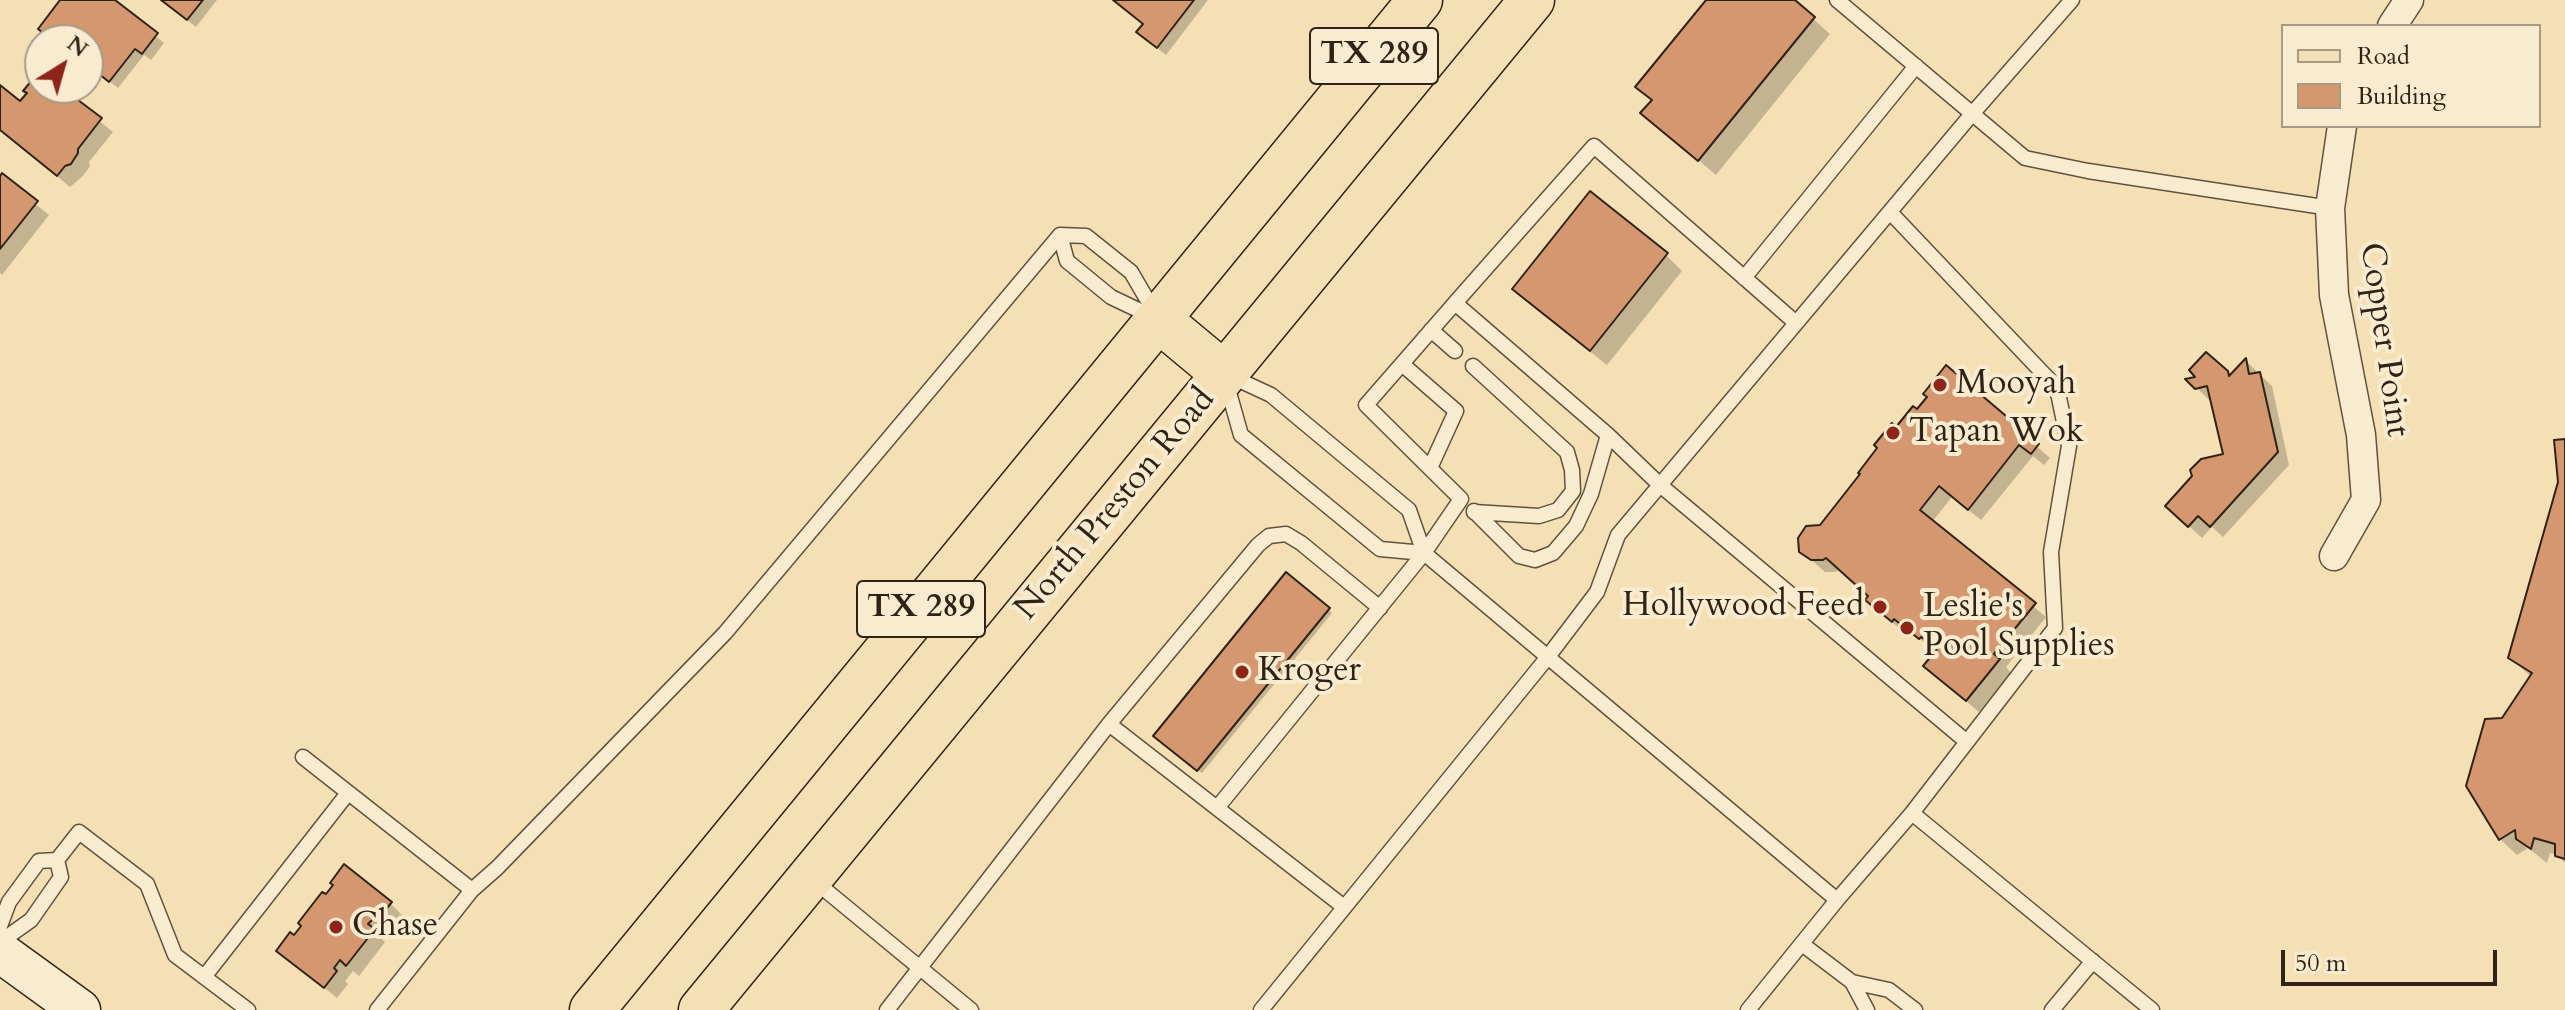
<!DOCTYPE html>
<html>
<head>
<meta charset="utf-8">
<style>
	body { margin:0 }
	#map { position:relative; width:2565px; height:1010px; overflow:hidden; background:#f5e0b6; font-family:Cardo,serif }
	canvas { display:block }
	.legend { position:absolute; left:2281px; top:24px; width:260px; height:104px; box-sizing:border-box; background:#f8ebd0; border:2px solid #a89b85; margin:0; padding:10px 14px; list-style:none; font-size:24px; color:#2f2315 }
	.legend li { display:flex; align-items:center; gap:16px; height:40px }
	.legend b { width:40px; border:2px solid #a89b85 }
	.north { position:absolute; left:24px; top:24px; width:80px; height:80px; box-sizing:border-box; background:#f8ebd0; border:2px solid #a89b85; border-radius:50%; rotate:37deg; font-size:22px; font-weight:700; line-height:32px; text-align:center; color:#2f2315 }
	.north::after { content:''; display:block; margin:auto; width:28px; height:36px; background:#8f2418; clip-path:polygon(50% 0,100% 100%,50% 72%,0 100%) }
	.scale { position:absolute; left:2281px; top:950px; width:216px; height:36px; box-sizing:border-box; border:4px solid #2f2315; border-top:0; padding-left:10px; font-size:24px; line-height:28px; white-space:nowrap; color:#2f2315; -webkit-text-stroke:6px #f8ebd0; paint-order:stroke }
</style>
</head>
<body>
<div id="map">
<canvas width="2565" height="1010"></canvas>
<ul class="legend">
<li><b style="height:10px;background:#f5e0b6"></b>Road</li>
<li><b style="height:22px;background:#d4976f"></b>Building</li>
</ul>
<div class="north">N</div>
<div class="scale">50 m</div>
</div>
<script>
const g = document.querySelector('canvas').getContext('2d');
g.lineJoin = 'round';
function paint(path, color) {
  g.fillStyle = color;
  g.fill(path, 'evenodd');
}
function toPath(rows) {
  const path = new Path2D();
  for (const r of rows) {
    path.moveTo(r[0], r[1]);
    for (let i = 2; i < r.length; i += 2) path.lineTo(r[i], r[i + 1]);
  }
  return path;
}
function strokePath(path, color, width, dash) {
  g.strokeStyle = color;
  g.lineWidth = width;
  g.lineCap = dash ? 'butt' : 'round';
  g.setLineDash(dash || []);
  g.stroke(path);
}
function drawText(font, color, halo, rows, align = 'center') {
  g.font = font + ' Cardo,serif';
  g.lineWidth = 8;
  g.setLineDash([]);
  g.textBaseline = 'middle';
  g.strokeStyle = halo;
  g.fillStyle = color;
  for (const [text, x, y, turn = 0] of rows) {
    g.save();
    g.translate(x, y);
    g.rotate((+turn || 0) * Math.PI / 180);
    g.textAlign = isNaN(turn) ? turn : align;
    if (halo) g.strokeText(text, 0, 0);
    g.fillText(text, 0, 0);
    g.restore();
  }
}
paint(toPath([
	[63,0,111,0,164,43,151,60,144,55,118,88,93,68,88,74,88,40,52,40],
	[162,0,217,0,196,27],
	[1115,0,1208,0,1166,55,1147,40,1145,24],
	[1709,0,1792,0,1830,34,1716,175,1643,113,1653,102,1638,87],
	[0,87,21,104,43,88,59,88,113,132,89,162,90,166,83,176,70,187,0,130],
	[0,176,49,215,2,275,0,273],
	[1666,255,1682,271,1607,365,1531,305,1515,289],
	[2206,354,2231,377,2246,361,2272,386,2289,465,2223,537,2212,527,2202,538,2180,518,2225,455,2212,399,2209,400,2189,380,2199,378],
	[1947,368,2050,458,2044,465,2033,456,1981,520,1952,497,1932,522,2046,617,2006,667,2011,673,1979,712,1938,678,1938,650,1935,647,1933,650,1908,629,1905,633,1880,612,1870,596,1839,569,1836,572,1825,572,1801,551,1897,429,1917,412],
	[2565,441,2565,863,2557,855,2550,853,2547,863,2528,848,2517,855,2500,839,2503,719,2531,677,2511,658,2560,483],
	[1287,575,1332,613,1202,773,1159,739],
	[390,903,403,916,390,931,387,929,380,937,385,942,359,976,353,971,345,981,348,984,337,998,279,951,294,937]
]), '#0003');
const building = toPath([
	[60,0,115,0,158,33,142,54,135,49,109,82,88,65,88,40,52,40,38,29,60,0],
	[161,0,203,0,187,20,161,0],
	[1113,0,1194,0,1157,48,1136,32,1143,24,1113,0],
	[1706,0,1795,0,1815,17,1698,161,1640,113,1652,100,1635,87,1706,0],
	[32,80,40,88,62,88,102,118,78,149,78,153,71,164,65,166,57,176,0,130,0,85,20,101,27,93,23,91,32,80],
	[2,173,38,201,0,249,0,176,2,173],
	[1590,191,1668,253,1590,351,1512,289,1590,191],
	[2206,352,2228,371,2229,376,2246,358,2249,374,2260,372,2278,452,2210,527,2198,516,2188,527,2165,506,2192,476,2190,470,2201,459,2223,454,2207,386,2195,389,2185,379,2195,377,2189,370,2206,352],
	[1946,365,2039,444,2031,454,2019,445,1968,510,1939,486,1920,510,2036,603,1994,654,2000,659,1966,701,1923,666,1937,649,1921,637,1919,639,1894,619,1892,622,1865,600,1868,596,1826,558,1823,560,1811,560,1799,552,1798,538,1806,526,1820,525,1860,474,1858,473,1877,448,1874,445,1892,423,1896,427,1913,406,1917,409,1927,397,1923,394,1946,365],
	[2565,439,2565,859,2555,856,2555,844,2534,838,2531,849,2516,839,2515,830,2499,840,2466,786,2485,719,2502,718,2532,673,2508,658,2558,482,2554,440,2565,439],
	[1286,572,1330,608,1197,771,1153,736,1286,572],
	[344,864,392,902,377,920,374,918,368,924,375,929,346,966,340,960,334,968,337,971,324,988,276,951,290,932,294,935,301,926,298,923,322,892,326,894,333,885,330,883,344,864]
]);
paint(building, '#d4976f');
strokePath(building, '#2f2315', 2);
const lane = toPath([
	[1837,0,2025,158,2088,171,2330,208],
	[1890,212,2057,388,2069,446,2051,552,2055,628,1912,813],
	[1060,235,1086,236,1131,272,1155,313],
	[1060,235,1067,261,1111,297,1155,318],
	[1744,278,1916,66],
	[1796,323,1594,146,1455,303,1608,435,1660,485,1967,742],
	[1431,330,1455,351],
	[1402,364,1456,411,1430,468],
	[1473,366,1567,452,1572,470,1573,491,1558,510,1539,516,1474,512],
	[1228,375,1271,395,1409,510,1424,553,1837,900,1912,813,2152,1010],
	[1226,382,1241,435,1246,439,1380,549,1424,553],
	[1474,511,1519,556,1535,560,1553,553,1576,526,1591,494,1608,435],
	[1109,724,1344,907],
	[303,757,472,890],
	[1217,808,1424,553,1461,499,1366,405,1455,303],
	[812,879,971,1010],
	[0,926,9,902,39,861,57,860],
	[0,942,31,920,61,877,57,860,79,832,147,884,175,955,248,1010],
	[1802,944,1852,982,1889,990,1915,1010],
	[204,977,348,793],
	[1852,982,1867,1010],
	[377,1010,472,890,497,868,725,633,1060,235],
	[887,1010,1109,724,1258,545,1269,536,1286,534,1301,543,1380,608],
	[1261,1010,1547,658,1597,592,1618,535,1972,114,2072,0],
	[1748,1010,1837,900],
	[2052,1010,2093,961]
]);
const street = toPath([
	[2392,26,2409,0],
	[2334,556,2366,500,2361,435,2334,295,2330,208,2342,126]
]);
const secondary = toPath([
	[0,952,80,1010]
]);
const primary = toPath([
	[1158,319,1224,374],
	[592,1010,1420,0],
	[701,1010,1532,0]
]);
strokePath(lane, '#60523d', 17);
strokePath(street, '#60523d', 31);
strokePath(secondary, '#2f2315', 43);
strokePath(primary, '#2f2315', 47);
strokePath(lane, '#f8ebd0', 14);
strokePath(street, '#f8ebd0', 28);
strokePath(secondary, '#f8ebd0', 40);
strokePath(primary, '#f5e0b6', 44);
for (const [x, y, r, color] of [
	[1940,385,8,"#8f2418"],
	[1893,433,8,"#8f2418"],
	[1880,607,8,"#8f2418"],
	[1907,628,8,"#8f2418"],
	[1242,672,8,"#8f2418"],
	[336,927,8,"#8f2418"]
]) {
  const dot = new Path2D();
  dot.arc(x, y, r, 0, 2 * Math.PI);
  g.fillStyle = color;
  g.fill(dot);
  strokePath(dot, '#f8ebd0', 3);
}
for (const [x, y, w] of [
	[1374,56,128],
	[921,609,128]
]) {
  const box = new Path2D();
  box.roundRect(x - w / 2, y - 28, w, 56, 6);
  g.fillStyle = '#f8ebd0';
  g.fill(box);
  strokePath(box, '#2f2315', 2);
}
drawText('bold 32px', '#2f2315', null, [
	["TX 289",1374,56],
	["TX 289",921,609]
]);
drawText('34px', '#2f2315', '#f8ebd0', [
	["Copper Point",2383,340,82],
	["North Preston Road",1116,505,-50]
]);
drawText('34px', '#2f2315', '#f8ebd0', [
	["Mooyah",1956,385],
	["Tapan Wok",1909,433],
	["Hollywood Feed",1864,607,"right"],
	["Leslie's",1923,608],
	["Pool Supplies",1923,647],
	["Kroger",1258,672],
	["Chase",352,927]
], 'left');
</script>
</body>
</html>
